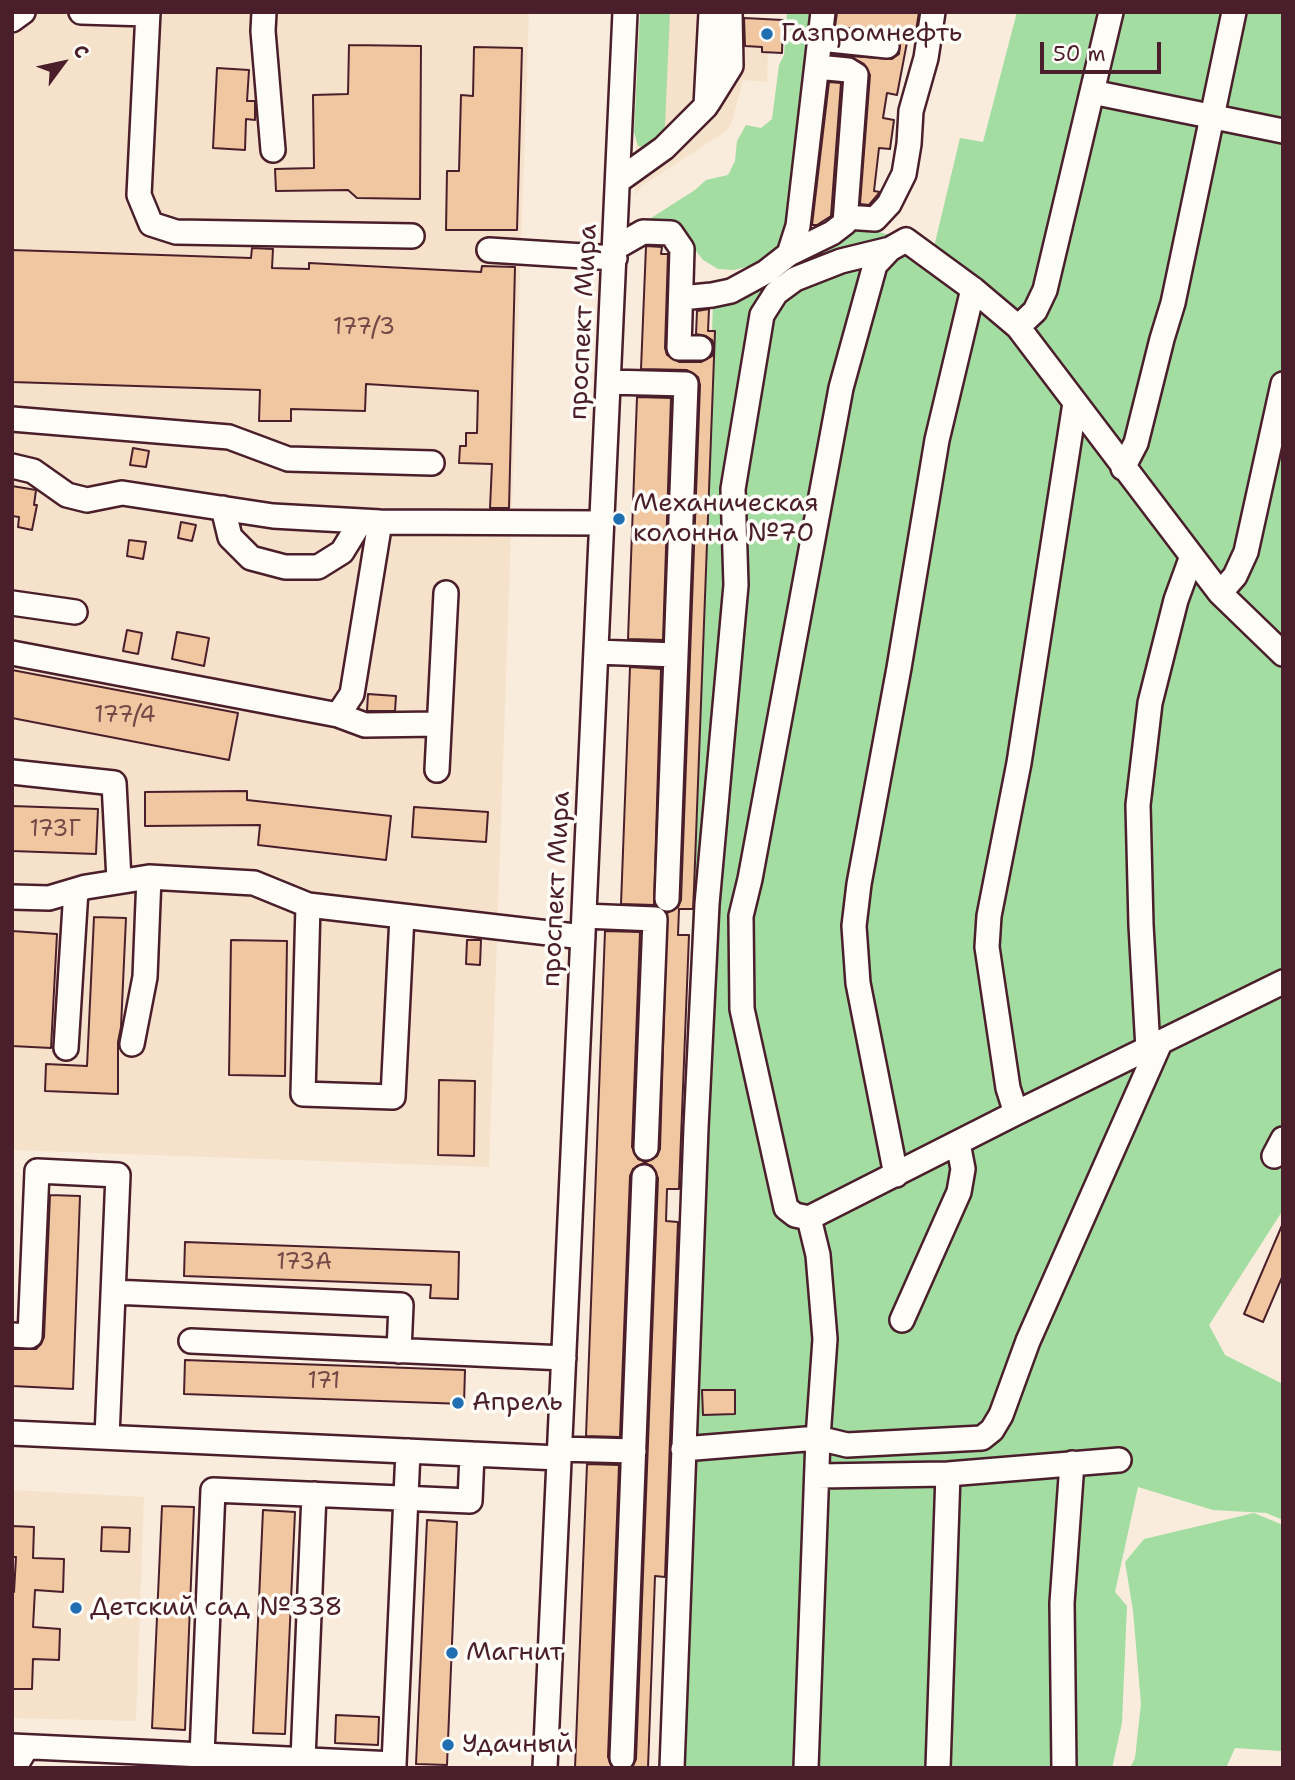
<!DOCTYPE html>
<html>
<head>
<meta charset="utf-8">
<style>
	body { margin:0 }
	#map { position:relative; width:1295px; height:1780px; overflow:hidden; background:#f9ecdd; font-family:"Shantell Sans",sans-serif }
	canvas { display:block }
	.frame { position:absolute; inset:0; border:14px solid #4a1f2b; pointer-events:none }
	.north { position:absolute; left:28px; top:28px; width:70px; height:70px; -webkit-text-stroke:5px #fdfcf7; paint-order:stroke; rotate:57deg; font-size:19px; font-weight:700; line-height:28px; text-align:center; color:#4a1f2b }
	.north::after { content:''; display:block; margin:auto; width:24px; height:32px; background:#4a1f2b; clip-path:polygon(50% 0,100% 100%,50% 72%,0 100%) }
	.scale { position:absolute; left:1040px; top:42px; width:121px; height:32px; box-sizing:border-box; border:4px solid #4a1f2b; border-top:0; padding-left:9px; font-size:21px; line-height:24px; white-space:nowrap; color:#4a1f2b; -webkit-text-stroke:5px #fdfcf7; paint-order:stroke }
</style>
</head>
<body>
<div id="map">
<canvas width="1295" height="1780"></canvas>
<div class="frame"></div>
<div class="north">С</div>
<div class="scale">50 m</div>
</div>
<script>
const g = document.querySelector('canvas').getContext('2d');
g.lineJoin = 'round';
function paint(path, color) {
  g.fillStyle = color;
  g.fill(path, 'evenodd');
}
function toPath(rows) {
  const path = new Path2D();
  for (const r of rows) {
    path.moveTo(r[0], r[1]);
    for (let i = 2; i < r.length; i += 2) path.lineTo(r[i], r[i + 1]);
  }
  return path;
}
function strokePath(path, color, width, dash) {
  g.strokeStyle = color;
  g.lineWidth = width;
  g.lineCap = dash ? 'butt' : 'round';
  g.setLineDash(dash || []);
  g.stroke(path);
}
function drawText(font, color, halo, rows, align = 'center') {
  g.font = font + ' "Shantell Sans",sans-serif';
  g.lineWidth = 7;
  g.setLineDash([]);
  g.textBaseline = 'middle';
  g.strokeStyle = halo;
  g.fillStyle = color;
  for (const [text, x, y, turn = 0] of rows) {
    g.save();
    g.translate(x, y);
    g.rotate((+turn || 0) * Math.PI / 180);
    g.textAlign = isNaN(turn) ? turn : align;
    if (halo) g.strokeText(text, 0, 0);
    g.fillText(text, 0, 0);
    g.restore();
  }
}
paint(toPath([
	[12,12,529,12,489,1167,12,1150],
	[641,12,741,12,746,17,769,18,767,82,743,80,731,125,724,132,642,186,635,195],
	[12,1490,144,1497,136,1721,12,1718]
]), '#f6e1cb');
paint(toPath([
	[640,12,670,12,665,126,661,137,644,147,638,146,634,132],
	[787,12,813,12,789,228,775,250,757,264,734,270,718,269,703,260,676,225,654,225,651,218,695,190,706,180,728,175,735,161,737,141,746,125,761,128,772,119,779,65,784,55],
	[1017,12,1283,12,1283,1210,1209,1325,1225,1355,1283,1384,1283,1520,1266,1513,1213,1510,1138,1487,1115,1592,1127,1606,1122,1723,1112,1768,663,1768,713,302,782,280,853,220,868,229,934,247,960,138,983,142],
	[1254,1513,1283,1525,1283,1747,1281,1751,1235,1748,1226,1768,1130,1768,1135,1758,1141,1704,1133,1611,1125,1562,1144,1539]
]), '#a3dda2');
const building = toPath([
	[837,12,919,12,915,38,908,37,897,95,887,93,883,118,894,120,890,149,879,148,874,191,880,192,869,205,860,204,870,75,864,64,850,56,892,59,899,54,900,41,896,35,888,32,835,27,837,12],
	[744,18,783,20,782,53,762,52,762,47,745,46,744,18],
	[349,45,421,46,420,199,357,198,348,190,276,191,275,169,314,168,313,95,348,94,349,45],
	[474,47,522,48,517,230,446,230,447,171,459,171,461,95,473,96,474,47],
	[217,68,249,70,247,101,255,101,255,120,246,119,245,150,213,148,217,68],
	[829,82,841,83,831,216,817,225,812,225,829,82],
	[646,246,662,247,661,254,668,254,665,348,667,355,679,362,701,362,712,356,714,349,712,340,706,336,696,334,697,311,709,309,708,331,715,331,694,889,693,909,679,909,678,935,689,935,679,1189,667,1189,666,1221,678,1222,665,1577,655,1576,648,1768,632,1768,636,1759,658,1178,652,1166,644,1163,633,1169,630,1176,620,1437,586,1436,605,931,640,932,632,1147,638,1159,646,1162,657,1156,660,1149,667,913,678,907,681,900,700,385,698,377,687,370,641,369,646,246],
	[252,248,273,249,272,268,309,269,309,263,481,272,482,266,515,267,509,508,490,508,492,464,459,463,460,446,466,446,466,433,477,433,478,391,366,384,365,411,291,409,291,421,259,421,260,390,12,382,12,250,251,258,252,248],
	[637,397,671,398,663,640,628,639,637,397],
	[133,448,149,451,146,467,130,465,133,448],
	[12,486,36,490,34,505,37,505,32,530,18,527,19,517,12,516,12,486],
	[181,522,196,525,192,541,178,538,181,522],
	[129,540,146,542,143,559,127,556,129,540],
	[127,630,142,633,138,654,123,651,127,630],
	[177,632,209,638,204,666,172,659,177,632],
	[630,667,661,669,654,905,621,904,630,667],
	[12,670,238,713,229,760,12,718,12,670],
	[368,694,396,696,395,711,367,711,368,694],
	[247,791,247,800,391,816,386,860,258,845,260,825,145,826,145,792,247,791],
	[12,806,98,809,96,854,12,851,12,806],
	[414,807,488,812,486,842,412,837,414,807],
	[94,917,126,918,121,1027,118,1042,118,1094,45,1091,46,1064,87,1066,94,917],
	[12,931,57,934,51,1048,12,1046,12,931],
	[231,940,287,941,285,1076,229,1075,231,940],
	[467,940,481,940,480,965,466,964,467,940],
	[439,1080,475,1081,474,1156,438,1155,439,1080],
	[50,1195,80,1196,73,1389,12,1386,12,1349,36,1349,41,1344,44,1337,50,1195],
	[1283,1223,1283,1275,1263,1322,1244,1314,1283,1223],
	[185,1242,459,1252,458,1299,430,1298,431,1285,184,1276,185,1242],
	[185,1360,465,1370,464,1404,184,1394,185,1360],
	[702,1390,735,1390,735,1414,703,1415,702,1390],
	[587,1464,619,1465,608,1757,612,1768,575,1768,587,1464],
	[162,1506,194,1507,185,1730,152,1728,162,1506],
	[263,1510,295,1512,285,1734,253,1733,263,1510],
	[427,1520,457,1522,447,1765,416,1764,427,1520],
	[12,1526,34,1527,33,1558,64,1559,63,1592,35,1590,33,1627,60,1629,59,1660,33,1659,32,1689,12,1689,12,1592,14,1592,16,1557,12,1557,12,1526],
	[102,1527,130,1528,129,1552,101,1551,102,1527],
	[336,1715,379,1717,378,1745,335,1743,336,1715]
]);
paint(building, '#f0c7a0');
strokePath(building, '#4a1f2b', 2);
const minor = toPath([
	[81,12,148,14],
	[148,12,139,195,151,224,176,232,412,236],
	[264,12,263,31,273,150],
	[12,20,23,12],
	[820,39,887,46],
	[1092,92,1283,131],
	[708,103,731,66,730,12],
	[618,181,664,148,706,106,711,12],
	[846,217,875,219,889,204,904,174,909,144,911,111,926,58,933,12],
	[615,248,643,232,671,233,682,249,679,348,700,348],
	[489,250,615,258],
	[789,254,832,233,845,223,856,75,848,70,817,67],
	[681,298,712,295,731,291,766,272,789,254,798,226,823,12],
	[1018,327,1035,311,1045,290,1111,12],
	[609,382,686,384,667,899],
	[12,419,229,437,288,459,432,463],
	[12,466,33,471,67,495,87,500,122,493,273,516,380,522,602,523],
	[1123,468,1136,443,1162,339,1173,303,1234,12],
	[223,508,230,537,251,558,285,567,318,567,342,552,361,521],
	[1220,593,1235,576,1246,552,1283,384],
	[12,603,75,612],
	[596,652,676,655],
	[12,653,338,715,352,694,380,522],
	[1283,654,1220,593,1018,327,973,289,906,240,890,249,875,265,841,388,750,879,741,916,742,1009,786,1208,795,1215,809,1218,1016,1113,1283,982],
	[338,715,365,725,439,724],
	[437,770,446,593],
	[12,772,114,783,119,880],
	[12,897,49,898,86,887,149,877,254,883,308,905,583,937],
	[308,905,303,1094,393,1097,402,916],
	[584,916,655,919,646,1148],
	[132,1044,145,977,149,877],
	[66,1048,76,890],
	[1148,1049,1141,925,1138,805,1150,703,1176,600,1192,556],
	[1016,1113,1008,1088,987,947,989,916,1019,763,1075,403],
	[1274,1156,1283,1139],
	[896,1175,858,983,854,926,859,884,899,668,937,440,973,289],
	[113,1292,401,1305,399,1351],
	[902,1320,959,1192,963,1169,958,1143],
	[12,1335,30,1336,37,1171,118,1175,107,1437],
	[191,1341,564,1358],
	[12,1433,559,1458],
	[560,1449,634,1451],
	[683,1449,818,1438,847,1445,982,1438,992,1430,1001,1415,1028,1341,1160,1043],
	[817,1476,948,1474,1119,1460],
	[12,1746,394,1764,394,1768],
	[202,1755,213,1490,470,1501,472,1454],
	[622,1758,644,1177],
	[303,1759,314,1494],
	[394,1764,408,1451],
	[14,1768,27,1747],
	[545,1768,625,12],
	[672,1768,696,1128,707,904,736,585,733,489,762,315,776,293,795,279,841,261,890,249],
	[806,1768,818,1438,825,1339,818,1255,809,1218],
	[938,1768,948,1474],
	[1064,1768,1062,1603,1072,1463]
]);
strokePath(minor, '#4a1f2b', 28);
strokePath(minor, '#fdfcf7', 23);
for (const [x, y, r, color] of [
	[767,34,7,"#1f6fb2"],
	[619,519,7,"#1f6fb2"],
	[458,1403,7,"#1f6fb2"],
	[76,1608,7,"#1f6fb2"],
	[452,1653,7,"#1f6fb2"],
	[448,1745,7,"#1f6fb2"]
]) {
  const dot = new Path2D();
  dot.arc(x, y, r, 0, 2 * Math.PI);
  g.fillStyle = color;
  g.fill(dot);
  strokePath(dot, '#fdfcf7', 2.5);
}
drawText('23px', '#744948', null, [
	["177/3",364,328],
	["177/4",125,716],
	["173Г",55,830],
	["173А",304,1263],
	["171",324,1382]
]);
drawText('26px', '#4a1f2b', '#fdfcf7', [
	["Газпромнефть",781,34],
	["Механическая",633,504],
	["колонна №70",633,534],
	["Апрель",472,1403],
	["Детский сад №338",90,1608],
	["Магнит",466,1653],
	["Удачный",462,1745]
], 'left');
drawText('26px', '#4a1f2b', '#fdfcf7', [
	["проспект Мира",584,322,-87],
	["проспект Мира",557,889,-87]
]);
</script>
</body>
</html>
